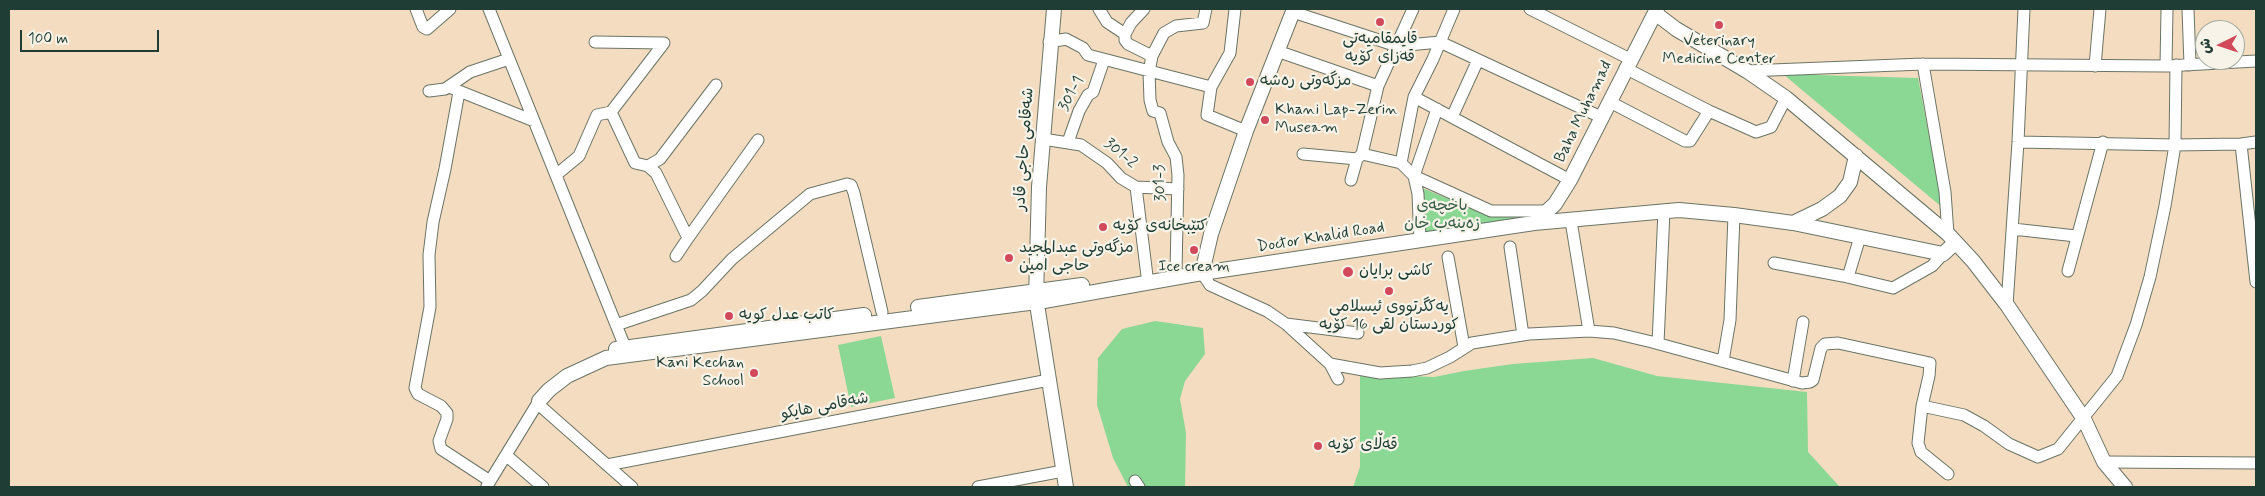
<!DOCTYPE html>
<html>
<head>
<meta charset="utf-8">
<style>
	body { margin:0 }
	#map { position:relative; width:2265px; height:496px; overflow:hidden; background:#f4dcc1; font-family:Mynerve,"Playpen Sans Arabic",sans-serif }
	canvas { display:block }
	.frame { position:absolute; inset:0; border:10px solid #1f3d34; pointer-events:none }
	.north { position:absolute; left:2195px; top:20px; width:50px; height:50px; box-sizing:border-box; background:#f7f3e8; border:1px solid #a1aaa0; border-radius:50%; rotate:266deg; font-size:14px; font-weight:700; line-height:20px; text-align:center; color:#1f3d34 }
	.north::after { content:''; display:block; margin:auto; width:18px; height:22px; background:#d1495b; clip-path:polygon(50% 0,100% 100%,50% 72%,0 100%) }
	.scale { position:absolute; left:20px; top:30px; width:139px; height:22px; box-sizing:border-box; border:2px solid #1f3d34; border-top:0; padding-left:6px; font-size:15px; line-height:18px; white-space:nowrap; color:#1f3d34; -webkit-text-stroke:4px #f7f3e8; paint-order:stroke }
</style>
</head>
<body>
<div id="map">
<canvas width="2265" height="496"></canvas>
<div class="frame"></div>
<div class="north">ش</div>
<div class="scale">100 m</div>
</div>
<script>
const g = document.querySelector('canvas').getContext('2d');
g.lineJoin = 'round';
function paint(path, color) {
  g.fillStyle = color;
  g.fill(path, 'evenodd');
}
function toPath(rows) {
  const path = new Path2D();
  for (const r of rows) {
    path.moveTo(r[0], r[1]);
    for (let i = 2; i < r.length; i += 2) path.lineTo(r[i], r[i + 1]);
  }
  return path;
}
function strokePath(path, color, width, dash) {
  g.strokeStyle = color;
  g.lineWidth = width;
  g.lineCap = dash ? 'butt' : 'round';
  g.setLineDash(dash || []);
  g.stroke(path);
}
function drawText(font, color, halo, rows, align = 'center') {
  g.font = font + ' Mynerve,"Playpen Sans Arabic",sans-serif';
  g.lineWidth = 4.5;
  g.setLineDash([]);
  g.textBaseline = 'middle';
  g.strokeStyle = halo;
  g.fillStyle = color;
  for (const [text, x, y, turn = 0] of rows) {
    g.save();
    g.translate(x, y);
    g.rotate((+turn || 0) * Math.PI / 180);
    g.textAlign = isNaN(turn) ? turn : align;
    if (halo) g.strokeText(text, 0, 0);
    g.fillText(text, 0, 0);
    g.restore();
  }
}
paint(toPath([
	[1783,74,1918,78,1943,208],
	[1422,188,1490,216,1531,216,1514,224,1425,236],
	[1155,321,1203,328,1205,354,1185,381,1180,399,1186,433,1185,487,1128,487,1113,458,1097,405,1098,358,1122,329],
	[881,336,895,398,851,407,838,345],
	[1593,358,1657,376,1807,392,1808,452,1840,487,1353,487,1360,467,1360,374,1434,377,1464,371,1513,364]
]), '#8bd794');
const minor = toPath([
	[416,9,423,27,427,29,450,9],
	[489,9,625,347],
	[1099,9,1107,22,1125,34],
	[1144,9,1131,23,1125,34,1125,40,1128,44,1152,56],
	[1530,9,1630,59],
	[2188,9,2190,65],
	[1293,12,1397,46,1440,42,1603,118],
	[1049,42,1066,39,1083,48,1088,55,1211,87,1207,115,1246,131],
	[1277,51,1378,86],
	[1923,64,1945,192,1948,234],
	[2095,66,2100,9],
	[2166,66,2167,9],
	[1625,68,1709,111,1756,132,1771,127,1786,98],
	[1747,71,1923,64,2166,66,2256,61],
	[449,87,534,121],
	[1211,87,1230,53,1235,9],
	[429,91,445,89,470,72,509,59],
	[459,92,445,169,433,222,429,255,430,307,415,388,418,394,441,406,447,413,447,419,439,441,441,449,490,481],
	[1414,97,1570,180],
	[1610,102,1685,141,1690,141,1709,111],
	[611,112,635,163,648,166,660,159,716,85],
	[1452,117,1478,60],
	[1043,139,1081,145,1107,163,1121,178,1136,187,1178,189],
	[1068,142,1079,111,1088,95,1093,92,1104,60],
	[2018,142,2175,145,2241,144,2256,142],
	[2241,144,2256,282],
	[1303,154,1357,159],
	[1362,154,1401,163,1414,176,1491,211,1549,211],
	[1401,163,1414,97,1433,59,1454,9],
	[648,166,656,173,688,238,758,140],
	[556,175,579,156,597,115,611,112,664,43,595,42],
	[1351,180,1357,159,1362,154,1378,86,1413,9],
	[1136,187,1147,276],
	[1571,221,1589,331],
	[2013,229,2076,236],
	[1420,241,1418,194,1414,176,1437,109],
	[1510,247,1523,335],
	[676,256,688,238],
	[1448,257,1464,347],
	[1774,263,1843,276,1893,288,1932,266,1943,254],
	[2068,271,2103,142],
	[1176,272,1178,175,1176,157,1168,142,1160,113,1153,111,1150,100,1149,72,1152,56,1164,33,1176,26,1203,23,1206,9],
	[1202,273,1210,285,1267,311,1286,324,1330,364,1338,379],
	[1848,277,1860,237],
	[2007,305,2018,142,2024,9],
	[1286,324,1358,333],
	[616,325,691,300,702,291,732,259,810,194,847,184,851,185,854,193,882,312],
	[1658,343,1664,211],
	[1723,361,1730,320,1734,215],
	[1330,364,1380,373,1412,371,1427,368,1450,357,1472,343,1529,334,1589,331,1614,333,1652,342,1802,383,1810,382,1813,380,1821,348,1825,344,1838,343,1930,363,1929,376,1922,406],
	[1793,381,1803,322],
	[538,404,632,487],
	[507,456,543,487],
	[2104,462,2256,463],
	[607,465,1049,380],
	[1948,474,1921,452,1918,443,1922,406,1964,415,1984,426,2009,444,2038,457,2058,449,2117,376,2136,325,2150,277,2165,206,2175,145,2176,65],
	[1135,481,1139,487],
	[487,486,539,401],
	[978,487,1063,471]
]);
const major = toPath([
	[1054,9,1039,187,1036,298,1066,487],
	[1655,13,1676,29,1747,71,1786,98,1948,234,1973,261,2007,305,2084,419,2104,462,2125,487],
	[1534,223,1555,204,1570,180,1657,9],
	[1793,223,1822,209,1840,196,1850,182,1856,156],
	[1202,273,1211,234,1246,131,1294,9],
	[918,307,1082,285],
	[616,349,864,315],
	[539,401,549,390,567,376,606,358,1044,301,1202,273,1534,223,1679,210,1734,215,1793,223,1943,254,1955,243]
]);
strokePath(minor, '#6a7565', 13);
strokePath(major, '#6a7565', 16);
strokePath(minor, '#fff', 11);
strokePath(major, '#fff', 14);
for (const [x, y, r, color] of [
	[1380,22,5,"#d1495b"],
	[1719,25,5,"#d1495b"],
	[1250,82,5,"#d1495b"],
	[1265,120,5,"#d1495b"],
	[1103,227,5,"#d1495b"],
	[1194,250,5,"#d1495b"],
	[1009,258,5,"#d1495b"],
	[1348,272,6,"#d1495b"],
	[1389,291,5,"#d1495b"],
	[729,316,5,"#d1495b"],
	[754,373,5,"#d1495b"],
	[1318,446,5,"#d1495b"]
]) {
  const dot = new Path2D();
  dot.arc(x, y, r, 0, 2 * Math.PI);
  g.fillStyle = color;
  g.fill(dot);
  strokePath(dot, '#f7f3e8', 2);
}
drawText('16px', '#1f3d34', '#f7f3e8', [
	["قایمقامیه‌تی",1380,40,"center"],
	["قه‌زای كۆیه‌",1380,58,"center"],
	["Veterinary",1719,42,"center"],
	["Medicine Center",1719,60,"center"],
	["مزگەوتی رەشە",1260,82],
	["Khani Lap-Zerin",1275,111],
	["Museam",1275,129],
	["كتێبخانه‌ی كۆیه‌",1113,227],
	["مزگه‌وتی عبدالمجید",1019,249],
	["حاجی امین",1019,267],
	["Ice cream",1194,268,"center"],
	["كاشی برایان",1359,272],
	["يه‌كگرتووی ئیسلامی",1389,308,"center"],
	["كوردستان لقی 16 كۆیه‌",1389,326,"center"],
	["كاتب عدل كويه",739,316],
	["Kani Kechan",744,364,"right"],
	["School",744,382,"right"],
	["قەڵای کۆیە",1328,446]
], 'left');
drawText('16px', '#1f3d34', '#f7f3e8', [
	["301-1",1072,94,-63],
	["Baha Muhamad",1584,112,-64],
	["شەقامی حاجی قادر",1025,149,-86],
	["301-2",1120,154,40],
	["301-3",1161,183,-92],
	["Doctor Khalid Road",1321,238,-9],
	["شه‌قامی هایكو",825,407,-11]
]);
drawText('16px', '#355c47', '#f7f3e8', [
	["باخچه‌ی",1442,207],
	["زه‌ینه‌ب خان",1442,225]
]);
</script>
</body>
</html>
